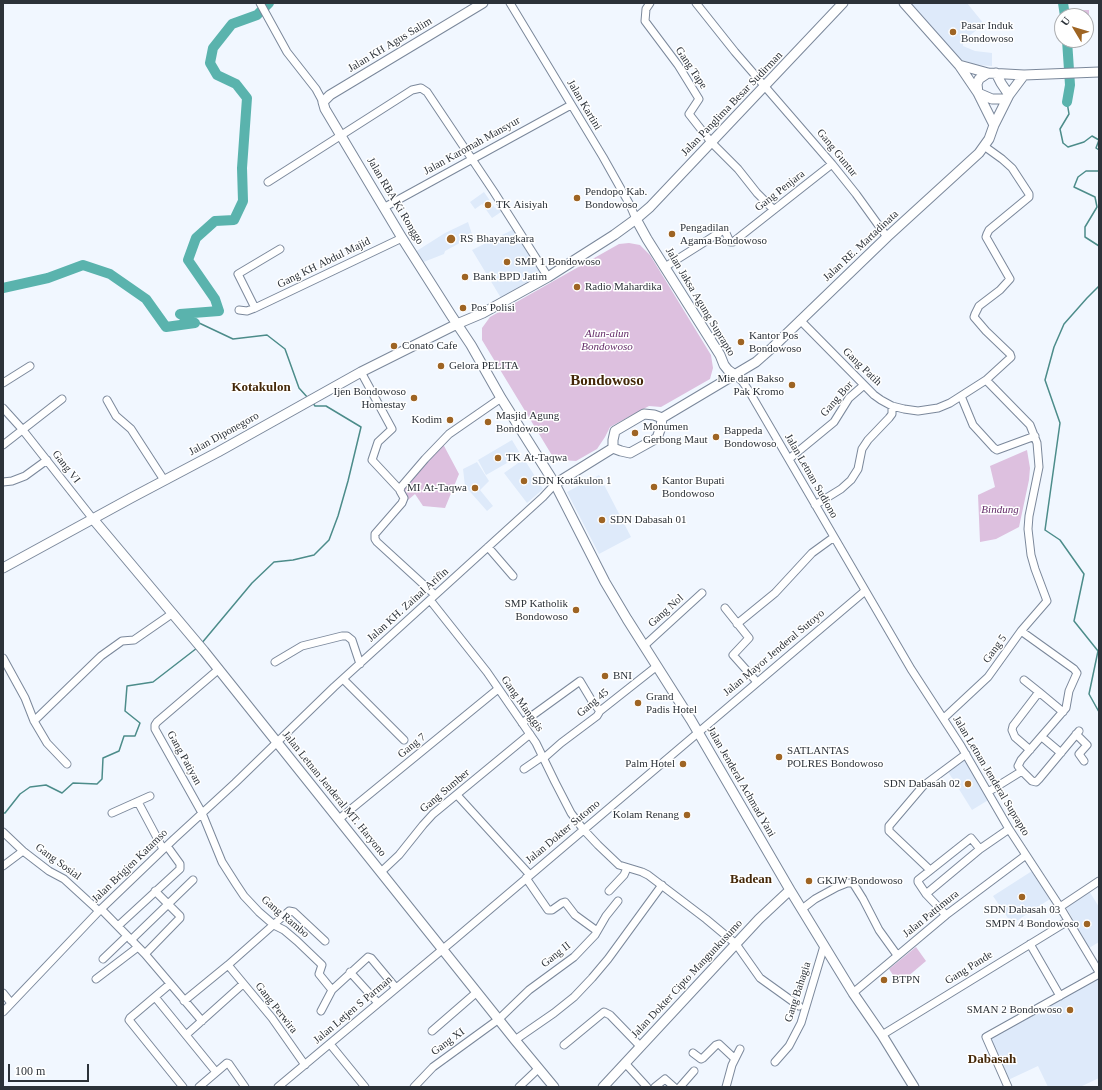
<!DOCTYPE html>
<html>
<head>
<meta charset="utf-8">
<style>
	body { margin:0 }
	#map { position:relative; width:1102px; height:1090px; overflow:hidden; background:#f1f7ff; font-family:"Times New Roman",serif }
	canvas { display:block }
	.frame { position:absolute; inset:0; border:4px solid #2c3239; pointer-events:none }
	.north { position:absolute; left:1054px; top:8px; width:40px; height:40px; box-sizing:border-box; background:#fff; border:1px solid #abadb0; border-radius:50%; rotate:308deg; font-size:11px; font-weight:700; line-height:16px; text-align:center; color:#2c3239 }
	.north::after { content:''; display:block; margin:auto; width:14px; height:18px; background:#9e6423; clip-path:polygon(50% 0,100% 100%,50% 72%,0 100%) }
	.scale { position:absolute; left:8px; top:1064px; width:81px; height:18px; box-sizing:border-box; border:2px solid #2c3239; border-top:0; padding-left:5px; font-size:12px; line-height:14px; white-space:nowrap; color:#2c3239; -webkit-text-stroke:3px #fff; paint-order:stroke }
</style>
</head>
<body>
<div id="map">
<canvas width="1102" height="1090"></canvas>
<div class="frame"></div>
<div class="north">U</div>
<div class="scale">100 m</div>
</div>
<script>
const g = document.querySelector('canvas').getContext('2d');
g.lineJoin = 'round';
function paint(path, color) {
  g.fillStyle = color;
  g.fill(path, 'evenodd');
}
function toPath(rows) {
  const path = new Path2D();
  for (const r of rows) {
    path.moveTo(r[0], r[1]);
    for (let i = 2; i < r.length; i += 2) path.lineTo(r[i], r[i + 1]);
  }
  return path;
}
function strokePath(path, color, width, dash) {
  g.strokeStyle = color;
  g.lineWidth = width;
  g.lineCap = dash ? 'butt' : 'round';
  g.setLineDash(dash || []);
  g.stroke(path);
}
function drawText(font, color, halo, rows, align = 'center') {
  g.font = font + ' "Times New Roman",serif';
  g.lineWidth = 3;
  g.setLineDash([]);
  g.textBaseline = 'middle';
  g.strokeStyle = halo;
  g.fillStyle = color;
  for (const [text, x, y, turn = 0] of rows) {
    g.save();
    g.translate(x, y);
    g.rotate((+turn || 0) * Math.PI / 180);
    g.textAlign = isNaN(turn) ? turn : align;
    if (halo) g.strokeText(text, 0, 0);
    g.fillText(text, 0, 0);
    g.restore();
  }
}
paint(toPath([
	[910,3,967,3,984,24,963,41,963,46,975,51,992,53,992,66,977,65,953,57],
	[484,192,495,208,498,207,501,212,492,218,482,204,475,209,470,202],
	[468,222,472,234,458,244,445,251,444,254,421,263,415,252,445,233],
	[514,229,542,274,501,298,472,250],
	[512,440,521,455,486,475,478,460],
	[524,459,543,489,527,503,504,473],
	[477,462,489,481,480,490,493,506,487,511,465,486,463,469],
	[599,475,631,537,599,554,567,492],
	[965,757,990,799,972,810,947,770],
	[1032,871,1050,899,1012,924,993,896],
	[1089,891,1099,907,1099,942,1089,948,1066,907],
	[1098,979,1099,981,1099,1078,1080,1087,1048,1087,1038,1066,1008,1080,988,1039]
]), '#deeafa');
paint(toPath([
	[1073,10,1089,10,1089,39,1086,39,1086,16,1073,16],
	[629,243,640,245,650,255,711,355,713,368,710,379,661,407,649,406,610,427,605,437,597,449,576,461,560,460,553,457,482,340,482,328,490,317,619,244],
	[443,444,459,474,445,508,423,506,415,494,408,500,402,491,419,465],
	[1027,450,1030,468,1029,480,1019,527,996,539,980,542,978,495,995,487,990,466],
	[916,947,926,961,899,984,889,969]
]), '#ddc0df');
strokePath(toPath([
	[1067,102,1069,114,1060,129,1063,143,1068,147,1084,142,1092,136,1099,140],
	[1099,140,1096,148,1099,150],
	[1099,171,1086,171,1078,177,1074,187,1095,197,1097,207,1085,227,1085,237,1099,246],
	[1099,286,1087,298,1064,324,1054,347,1045,380,1060,423,1045,530,1060,540,1084,574,1074,621,1098,651,1089,694,1099,712],
	[180,314,233,339,267,335,285,349,299,388,308,398],
	[201,644,252,583,274,562,293,560,314,555,329,540,338,516,348,481,361,427,326,406,315,406,313,403],
	[3,813,5,813,20,794,30,787,46,785,62,793,73,783,97,784,102,779,103,758,119,751,124,736,135,736,140,723,125,711,127,686,153,682,197,648]
]), '#4c8c8a', 1.5);
strokePath(toPath([
	[1063,3,1065,16],
	[1067,102,1070,85,1067,40],
	[3,288,48,278,83,265,110,274,146,299,166,327,195,323,180,314,219,311,215,299,188,260,196,238,215,221,234,220,243,201,242,168,247,98,236,84,217,75,210,63,213,48,232,24,257,15,269,3]
]), '#5ab3ad', 10);
const minor = toPath([
	[260,3,287,52,316,89,323,102],
	[510,3,603,157,630,205,636,219],
	[650,3,646,9,645,21,678,65,699,99,689,114,711,142,738,169,757,193,773,209],
	[696,3,735,52,832,164,856,194,887,237],
	[268,182,412,90,421,88,427,92,494,192,548,277],
	[385,207,571,105],
	[665,267,722,231,725,231,730,242,733,242,832,164],
	[255,308,238,274,280,249],
	[239,310,247,311,255,308,402,238],
	[800,320,874,395,881,400,892,406,904,409,918,411,938,408,950,403,986,380,1009,359,1011,357,1010,354,986,331,974,317,975,314,979,306,1000,290,1010,279,986,237,987,234,989,230,1029,197,1029,194,1012,168,1002,159,984,146],
	[361,372,392,429,378,442,372,460,400,490],
	[735,375,742,381,749,391,911,669,961,746,1009,829,1060,907,1099,972],
	[3,383,30,366],
	[961,396,973,425,994,448,997,450,1035,436],
	[107,400,116,416,131,429,164,480],
	[3,408,22,429,93,519],
	[3,445,62,399],
	[789,459,834,422,849,398,864,385],
	[3,482,12,481,25,476,47,460],
	[815,505,841,489,851,480,858,469,862,449,868,440,889,418,892,414,892,406],
	[488,547,513,576],
	[435,595,377,542,375,539,375,534,402,503,404,498,400,491,401,487,425,459,449,434,501,398],
	[430,600,487,672,536,743,555,782,571,813,583,829,598,845,619,865,642,872,648,875,706,919,736,944,760,978,799,1006],
	[725,608,749,638,733,655,757,682],
	[737,624,775,593,812,553,834,537],
	[644,646,702,593],
	[3,658,25,698,34,721,47,743,67,764],
	[275,662,302,646,342,636,347,636,352,640,360,664],
	[219,669,157,722,155,725,155,729,202,813,222,862,236,884,244,896,259,912,274,925,284,930,297,941,320,963,322,965,319,974,332,990],
	[343,679,404,740],
	[1024,680,1039,692],
	[944,718,988,677,1021,631,1047,601,1035,569,1031,555,1028,529,1029,516,1039,467,1037,443,1030,425,986,380],
	[34,721,101,656,122,641,134,640,173,613],
	[522,723,580,681,592,701,600,711],
	[1076,734,1087,745,1079,754,1084,761],
	[1042,737,1061,753],
	[1030,750,1015,737,1012,730,1013,726,1039,692,1063,712],
	[544,758,561,743,597,716,600,711,657,666],
	[524,769,543,756],
	[1022,771,1032,781,1036,782,1039,779,1079,731],
	[988,792,1022,771,1018,766,1021,760,1066,708,1069,691,1077,673,1074,669,1021,631],
	[457,795,530,875],
	[138,802,163,849],
	[112,813,150,796],
	[339,819,498,689],
	[3,832,23,851,49,871,64,879,99,911],
	[3,866,23,851],
	[930,870,889,831,889,826,923,786,966,754],
	[381,872,399,855,423,825,433,814,530,734],
	[526,878,548,910,552,910,562,903,565,902,575,915,597,931],
	[609,891,624,875,627,868],
	[926,894,980,849,1009,829],
	[1060,907,1099,881],
	[101,909,145,954,202,1021],
	[802,909,815,899,837,887,847,883,853,883,863,899,879,930,897,955],
	[946,915,926,894,918,882,918,880,971,838,980,849],
	[118,926,180,869,180,864,167,846],
	[131,940,193,880],
	[1030,944,1060,996],
	[145,954,180,918,180,916,155,891],
	[103,959,127,936],
	[228,965,272,1018,305,1065],
	[350,972,378,1003],
	[96,979,138,947],
	[170,984,130,1018,129,1020,183,1087],
	[3,993,11,1003],
	[853,993,946,915,1026,855],
	[155,997,216,1072],
	[184,1001,228,965,289,911,294,912,325,941],
	[321,1011,332,990,368,957,371,958,396,988],
	[3,1012,99,911,174,839,235,783,334,687,543,497,555,484],
	[432,1031,477,992],
	[186,1035,243,984],
	[882,1035,1068,921],
	[515,1040,554,1013,574,997,592,978,608,959,662,885],
	[330,1044,365,1087],
	[564,1045,604,1012,610,1015,640,1046],
	[693,1053,701,1059,703,1058,716,1045,719,1044,734,1058],
	[775,1062,789,1046,801,1023,824,946],
	[625,1063,647,1087],
	[199,1087,227,1063,229,1064,245,1087],
	[278,1087,455,939,865,591],
	[414,1087,433,1067,499,1019,529,990,574,957,595,935,606,916,618,901],
	[519,1087,538,1069],
	[655,1087,665,1079,674,1087],
	[680,1087,694,1071],
	[726,1087,732,1065,740,1049],
	[1008,1087,986,1037,1099,974]
]);
const major = toPath([
	[483,3,330,95,323,102,325,109,402,238,451,315,471,345,501,398,555,484,605,582,627,619,691,720,790,890,853,993,882,1035,914,1087],
	[904,3,959,65,978,93,994,125],
	[959,65,988,73,1024,75,1099,72],
	[988,73,979,79,977,84,978,93,992,99,1007,99],
	[996,73,1001,83,1009,95],
	[636,219,647,239,720,355,724,365,728,370,735,375],
	[662,418,756,362,773,347,887,237,979,153,989,139,994,125,1009,95,1024,75],
	[613,448,621,451,630,453,657,438,661,427,662,418],
	[613,448,613,440,615,431,644,414,654,415,662,418],
	[555,484,613,448],
	[93,519,204,651,515,1040,554,1087],
	[3,568,131,498,218,452,361,372,457,324,483,313,548,277,614,235,636,219,650,207,843,3],
	[603,1087,759,919,790,890]
]);
strokePath(minor, '#7b889b', 9);
strokePath(major, '#7b889b', 11);
strokePath(minor, '#fff', 7);
strokePath(major, '#fff', 9);
for (const [x, y, r, color] of [
	[953,32,4,"#9e6423"],
	[577,198,4,"#9e6423"],
	[488,205,4,"#9e6423"],
	[672,234,4,"#9e6423"],
	[451,239,5,"#9e6423"],
	[507,262,4,"#9e6423"],
	[465,277,4,"#9e6423"],
	[577,287,4,"#9e6423"],
	[463,308,4,"#9e6423"],
	[741,342,4,"#9e6423"],
	[394,346,4,"#9e6423"],
	[441,366,4,"#9e6423"],
	[792,385,4,"#9e6423"],
	[414,398,4,"#9e6423"],
	[450,420,4,"#9e6423"],
	[488,422,4,"#9e6423"],
	[635,433,4,"#9e6423"],
	[716,437,4,"#9e6423"],
	[498,458,4,"#9e6423"],
	[524,481,4,"#9e6423"],
	[654,487,4,"#9e6423"],
	[475,488,4,"#9e6423"],
	[602,520,4,"#9e6423"],
	[576,610,4,"#9e6423"],
	[605,676,4,"#9e6423"],
	[638,703,4,"#9e6423"],
	[779,757,4,"#9e6423"],
	[683,764,4,"#9e6423"],
	[968,784,4,"#9e6423"],
	[687,815,4,"#9e6423"],
	[809,881,4,"#9e6423"],
	[1022,897,4,"#9e6423"],
	[1087,924,4,"#9e6423"],
	[884,980,4,"#9e6423"],
	[1070,1010,4,"#9e6423"]
]) {
  const dot = new Path2D();
  dot.arc(x, y, r, 0, 2 * Math.PI);
  g.fillStyle = color;
  g.fill(dot);
  strokePath(dot, '#fff', 1.5);
}
drawText('11px', '#2c3239', '#fff', [
	["Pasar Induk",961,26],
	["Bondowoso",961,39],
	["Pendopo Kab.",585,192],
	["Bondowoso",585,205],
	["TK Aisiyah",496,205],
	["Pengadilan",680,228],
	["Agama Bondowoso",680,241],
	["RS Bhayangkara",460,239],
	["SMP 1 Bondowoso",515,262],
	["Bank BPD Jatim",473,277],
	["Radio Mahardika",585,287],
	["Pos Polisi",471,308],
	["Kantor Pos",749,336],
	["Bondowoso",749,349],
	["Conato Cafe",402,346],
	["Gelora PELITA",449,366],
	["Mie dan Bakso",784,379,"right"],
	["Pak Kromo",784,392,"right"],
	["Ijen Bondowoso",406,392,"right"],
	["Homestay",406,405,"right"],
	["Masjid Agung",496,416],
	["Bondowoso",496,429],
	["Kodim",442,420,"right"],
	["Monumen",643,427],
	["Gerbong Maut",643,440],
	["Bappeda",724,431],
	["Bondowoso",724,444],
	["TK At-Taqwa",506,458],
	["SDN Kotakulon 1",532,481],
	["Kantor Bupati",662,481],
	["Bondowoso",662,494],
	["MI At-Taqwa",467,488,"right"],
	["SDN Dabasah 01",610,520],
	["SMP Katholik",568,604,"right"],
	["Bondowoso",568,617,"right"],
	["BNI",613,676],
	["Grand",646,697],
	["Padis Hotel",646,710],
	["SATLANTAS",787,751],
	["POLRES Bondowoso",787,764],
	["Palm Hotel",675,764,"right"],
	["SDN Dabasah 02",960,784,"right"],
	["Kolam Renang",679,815,"right"],
	["GKJW Bondowoso",817,881],
	["SDN Dabasah 03",1022,910,"center"],
	["SMPN 4 Bondowoso",1079,924,"right"],
	["BTPN",892,980],
	["SMAN 2 Bondowoso",1062,1010,"right"]
], 'left');
drawText('11px', '#2c3239', '#fff', [
	["Jalan KH Agus Salim",390,45,-31],
	["Gang Tape",691,68,56],
	["Jalan Panglima Besar Sudirman",732,104,-46],
	["Jalan Kartini",584,105,59],
	["Jalan Karomah Mansyur",472,146,-29],
	["Gang Guntur",837,153,51],
	["Gang Penjara",780,191,-38],
	["Jalan RBA Ki Ronggo",395,201,59],
	["Jalan RE. Martadinata",861,246,-43],
	["Gang KH Abdul Majid",324,263,-26],
	["Jalan Jaksa Agung Suprapto",700,302,59],
	["Gang Patih",862,367,44],
	["Gang Bor",837,399,-49],
	["Jalan Diponegoro",224,434,-29],
	["Gang VI",66,467,52],
	["Jalan Letnan Sudiono",811,476,60],
	["Jalan KH. Zainal Arifin",408,605,-42],
	["Gang Nol",666,611,-42],
	["Gang 5",995,649,-54],
	["Jalan Mayor Jenderal Sutoyo",774,653,-40],
	["Gang 45",593,703,-40],
	["Gang Manggis",522,704,55],
	["Gang 7",412,746,-39],
	["Gang Patiyan",184,758,61],
	["Jalan Letnan Jenderal Suprapto",991,776,59],
	["Jalan Jenderal Achmad Yani",741,782,60],
	["Gang Sumber",445,791,-40],
	["Jalan Letnan Jenderal MT. Haryono",334,794,51],
	["Jalan Dokter Sutomo",563,832,-40],
	["Gang Sosial",58,862,36],
	["Jalan Brigjen Katamso",130,866,-44],
	["Jalan Pattimura",931,914,-39],
	["Gang Rambo",285,917,40],
	["Gang II",556,955,-38],
	["Gang Pande",969,968,-32],
	["Jalan Dokter Cipto Mangunkusumo",687,979,-47],
	["Gang Bahagia",798,992,-72],
	["Gang Perwira",276,1008,52],
	["Jalan Letjen S Parman",353,1010,-40],
	["Gang XI",448,1042,-36]
]);
drawText('italic 11px', '#632b68', '#fff', [
	["Alun-alun",607,334],
	["Bondowoso",607,347],
	["Bindung",1000,510]
]);
drawText('bold 13px', '#442809', '#fff', [
	["Kotakulon",261,388],
	["Badean",751,880],
	["Dabasah",992,1060]
]);
drawText('bold 15px', '#442809', '#fff', [
	["Bondowoso",607,381]
]);
</script>
</body>
</html>
